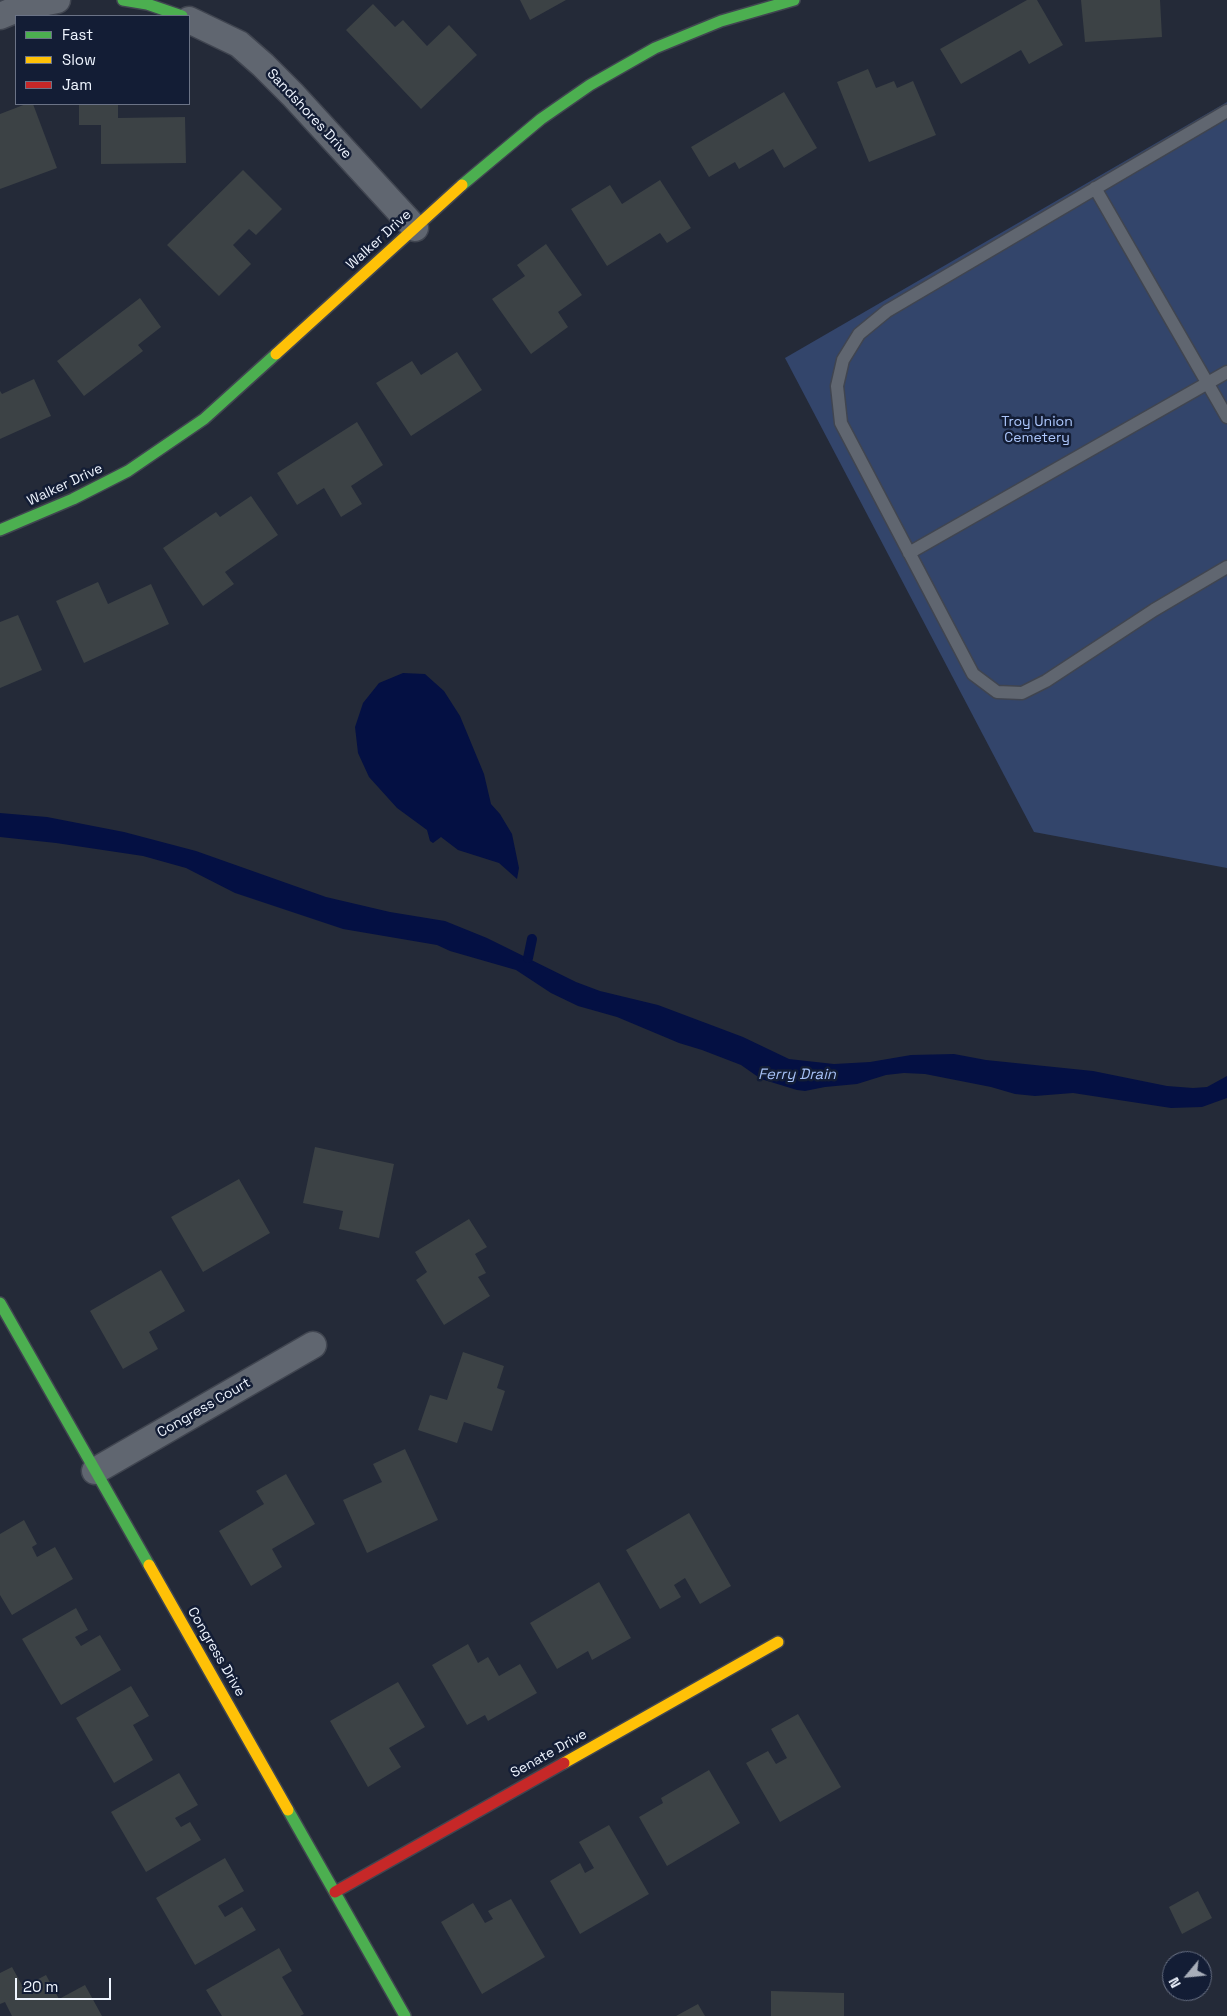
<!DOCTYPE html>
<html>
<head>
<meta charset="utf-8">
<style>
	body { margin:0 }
	#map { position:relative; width:1227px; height:2016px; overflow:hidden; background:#242a38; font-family:"Space Grotesk",sans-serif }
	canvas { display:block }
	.legend { position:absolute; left:15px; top:15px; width:175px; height:90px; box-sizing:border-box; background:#131d35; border:1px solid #6b7386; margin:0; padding:6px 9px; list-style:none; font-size:15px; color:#eff5ff }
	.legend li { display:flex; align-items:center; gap:10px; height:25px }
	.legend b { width:25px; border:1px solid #6b7386 }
	.north { position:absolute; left:1162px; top:1951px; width:50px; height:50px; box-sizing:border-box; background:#131d35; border:1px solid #6b7386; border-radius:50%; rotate:242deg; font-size:14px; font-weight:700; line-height:20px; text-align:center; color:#eff5ff }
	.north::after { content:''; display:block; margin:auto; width:18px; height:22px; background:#a8aeb9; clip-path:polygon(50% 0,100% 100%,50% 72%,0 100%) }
	.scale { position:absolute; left:15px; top:1978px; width:96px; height:22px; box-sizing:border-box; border:2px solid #eff5ff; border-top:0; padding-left:6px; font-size:15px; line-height:18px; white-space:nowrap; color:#eff5ff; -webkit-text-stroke:4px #131d35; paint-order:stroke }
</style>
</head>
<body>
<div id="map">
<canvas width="1227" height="2016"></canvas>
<ul class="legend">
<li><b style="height:6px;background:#4caf50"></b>Fast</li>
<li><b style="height:6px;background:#ffc107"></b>Slow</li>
<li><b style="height:6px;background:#c62828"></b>Jam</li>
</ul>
<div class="north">N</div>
<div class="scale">20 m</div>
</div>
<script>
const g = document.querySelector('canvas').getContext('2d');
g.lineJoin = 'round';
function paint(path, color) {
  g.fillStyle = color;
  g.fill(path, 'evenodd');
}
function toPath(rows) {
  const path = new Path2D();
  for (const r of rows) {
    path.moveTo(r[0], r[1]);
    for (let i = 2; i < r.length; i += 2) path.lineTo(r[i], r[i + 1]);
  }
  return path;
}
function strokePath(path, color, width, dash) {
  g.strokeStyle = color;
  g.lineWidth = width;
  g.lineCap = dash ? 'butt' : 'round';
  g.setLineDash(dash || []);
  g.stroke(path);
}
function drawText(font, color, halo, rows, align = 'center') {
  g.font = font + ' "Space Grotesk",sans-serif';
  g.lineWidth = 5;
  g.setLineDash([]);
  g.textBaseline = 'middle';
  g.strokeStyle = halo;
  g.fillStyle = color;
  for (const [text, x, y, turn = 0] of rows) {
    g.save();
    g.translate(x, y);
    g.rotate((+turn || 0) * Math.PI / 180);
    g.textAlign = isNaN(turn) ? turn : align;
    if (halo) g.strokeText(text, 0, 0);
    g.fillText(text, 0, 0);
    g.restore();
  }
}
paint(toPath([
	[1227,102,1227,868,1034,832,785,358]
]), '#33456b');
paint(toPath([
	[403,673,425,674,444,691,460,716,484,774,491,804,500,814,512,834,519,868,517,879,499,863,458,850,441,837,433,843,430,841,427,830,397,808,369,777,358,753,355,727,363,703,379,683],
	[0,813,47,817,124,832,196,851,326,897,390,912,445,921,487,938,576,982,600,991,658,1005,743,1037,789,1059,834,1064,870,1062,911,1055,954,1054,986,1060,1093,1071,1167,1086,1193,1088,1207,1087,1227,1076,1227,1098,1202,1107,1171,1108,1073,1093,1035,1096,1015,1094,991,1087,925,1074,904,1073,886,1075,857,1084,825,1087,805,1091,797,1090,761,1079,741,1065,702,1050,679,1043,617,1017,578,1006,551,993,516,970,450,951,437,945,343,929,235,893,186,868,143,856,56,843,0,837]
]), '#041043');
strokePath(toPath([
	[528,958,532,939]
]), '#041043', 10);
paint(toPath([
	[520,0,566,0,530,20],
	[1027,0,1037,0,1063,45,1029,64,1021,50,961,84,940,49],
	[1081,0,1160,0,1162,37,1085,42],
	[373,4,395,27,403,20,427,46,449,25,477,55,421,109,346,30],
	[868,69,876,88,894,81,897,88,913,81,936,135,869,162,837,82],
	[784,92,817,148,784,168,773,149,739,169,735,162,709,177,691,147],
	[26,104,33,104,57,168,0,189,0,114],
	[79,104,118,104,118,118,185,117,186,163,101,164,101,125,79,125],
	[243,170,282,209,256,235,249,229,233,245,251,264,219,296,167,245],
	[660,180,691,228,667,243,660,233,607,266,571,209,610,185,622,204],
	[546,244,582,295,558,312,568,327,531,354,492,299,525,276,517,265],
	[140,298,161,327,138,345,143,351,84,396,57,361],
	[457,352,482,390,411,436,376,383,412,361,421,375],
	[34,379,51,416,0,439,0,391,2,394],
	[357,422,383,465,351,486,362,504,341,517,324,488,297,505,277,473],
	[251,496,278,535,225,572,234,584,203,606,163,548,216,512,220,517],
	[98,582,108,604,151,584,169,624,84,663,56,601],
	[18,615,42,670,0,688,0,622],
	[315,1147,394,1164,379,1238,339,1229,343,1211,303,1203],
	[239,1179,270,1233,203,1272,171,1217],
	[469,1219,487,1247,475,1254,486,1273,478,1277,490,1296,444,1325,416,1280,427,1272,415,1252],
	[161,1270,185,1311,149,1332,158,1349,123,1369,90,1311],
	[463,1352,504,1366,497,1388,505,1391,492,1431,464,1422,457,1443,418,1430,430,1395,447,1400],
	[405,1449,438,1520,367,1553,343,1500,382,1482,373,1464],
	[286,1474,315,1524,272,1549,282,1567,251,1586,219,1531,264,1504,256,1491],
	[689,1513,731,1586,700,1604,685,1578,674,1585,681,1597,660,1609,626,1550],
	[24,1520,37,1544,32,1547,37,1557,55,1547,73,1579,12,1615,0,1595,0,1534],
	[599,1582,631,1638,592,1660,588,1651,557,1669,530,1623],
	[76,1608,88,1630,75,1637,81,1646,100,1635,121,1670,61,1705,22,1639],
	[468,1644,478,1663,488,1657,499,1676,520,1664,537,1693,488,1721,485,1715,467,1725,432,1665],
	[398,1682,425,1727,389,1748,401,1767,368,1787,330,1721],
	[131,1686,149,1716,133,1725,153,1760,114,1783,76,1718],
	[798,1714,841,1787,780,1822,746,1763,768,1751,776,1764,787,1758,771,1729],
	[709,1770,740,1823,667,1866,639,1817,663,1803,661,1798],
	[179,1773,198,1805,175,1818,181,1827,190,1822,201,1840,146,1872,111,1812],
	[609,1825,649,1894,580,1934,550,1881,580,1863,585,1873,594,1868,579,1842],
	[225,1858,244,1891,218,1906,225,1917,242,1907,256,1930,195,1965,156,1898],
	[1198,1891,1212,1918,1182,1934,1169,1907],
	[511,1899,545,1957,482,1994,441,1922,473,1903,485,1923,493,1919,488,1911],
	[279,1948,292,1971,282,1977,304,2014,300,2016,222,2016,206,1990],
	[12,1967,23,1987,46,1975,59,1999,85,1985,102,2016,12,2016,5,2002,0,2004,0,1973],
	[771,1991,844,1993,844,2016,771,2016],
	[698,2004,705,2016,676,2016]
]), '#3c4245');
const lane = toPath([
	[1227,111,887,311,859,334,843,360,837,386,841,423,973,674,997,692,1022,693,1046,681,1154,610,1227,567],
	[1095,188,1227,417],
	[909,553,1227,372]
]);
const street = toPath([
	[0,16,22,7,57,0],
	[189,20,239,44,263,65,293,95,415,228],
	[95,1471,313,1345]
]);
const fast = toPath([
	[123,0,147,4,182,16],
	[462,185,541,119,590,85,655,48,721,21,794,0],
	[0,530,73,499,128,471,204,419,276,354],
	[0,1303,149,1565],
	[288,1810,405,2016]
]);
const slow = toPath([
	[276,354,462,185],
	[149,1565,288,1810],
	[564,1763,778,1642]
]);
const jam = toPath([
	[335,1892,564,1763]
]);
strokePath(lane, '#404550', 15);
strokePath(street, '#404550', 29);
strokePath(fast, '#404550', 14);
strokePath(slow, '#404550', 14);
strokePath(jam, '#404550', 14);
strokePath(lane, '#606670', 12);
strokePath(street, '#606670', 26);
strokePath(fast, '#4caf50', 11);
strokePath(slow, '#ffc107', 11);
strokePath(jam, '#c62828', 11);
drawText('14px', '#eff5ff', '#131d35', [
	["Sandshores Drive",309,114,47],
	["Walker Drive",379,240,-42],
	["Walker Drive",65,485,-25],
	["Congress Court",204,1408,-30],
	["Congress Drive",216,1652,60],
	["Senate Drive",549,1754,-29]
]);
drawText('14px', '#aec8fd', '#131d35', [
	["Troy Union",1037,422],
	["Cemetery",1037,438]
]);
drawText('italic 15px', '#a5bff4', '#131d35', [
	["Ferry Drain",797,1075]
]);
</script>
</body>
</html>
